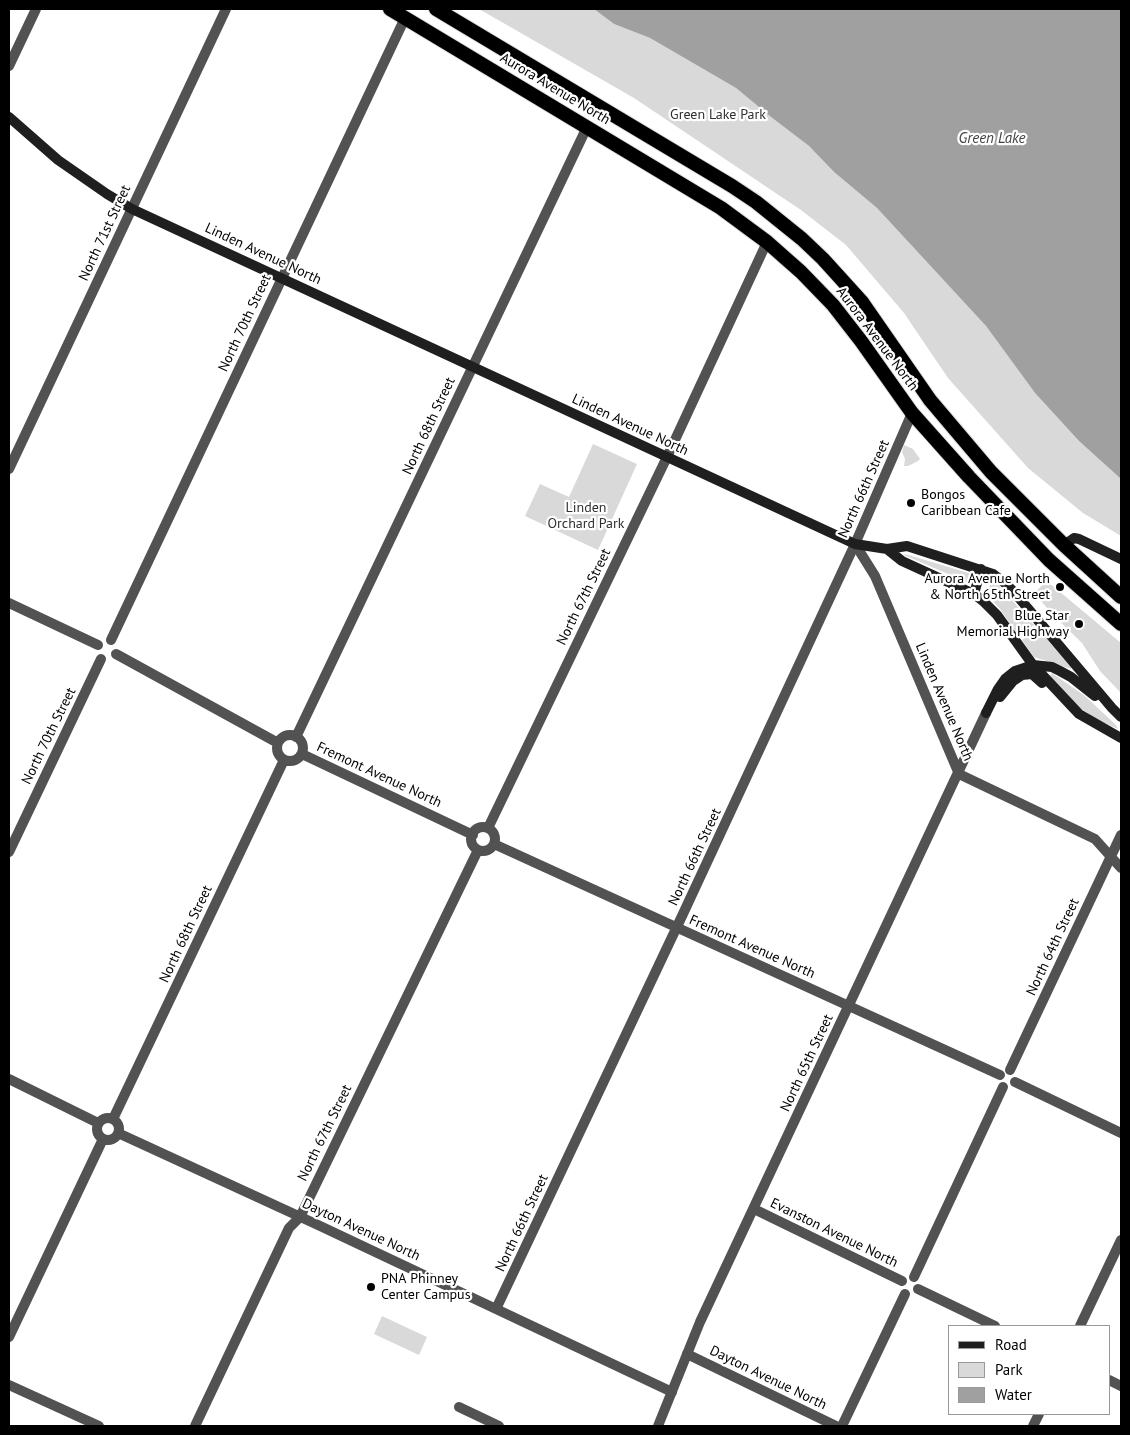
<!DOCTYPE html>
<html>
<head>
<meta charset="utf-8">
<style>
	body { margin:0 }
	#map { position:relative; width:1130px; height:1435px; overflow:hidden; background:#fff; font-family:"PT Sans",sans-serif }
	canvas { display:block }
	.frame { position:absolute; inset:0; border:10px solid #000; pointer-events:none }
	.legend { position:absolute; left:948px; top:1325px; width:162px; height:90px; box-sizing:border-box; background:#fff; border:1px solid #999; margin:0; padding:6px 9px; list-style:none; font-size:15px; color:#000 }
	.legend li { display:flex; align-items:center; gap:10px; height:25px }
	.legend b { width:25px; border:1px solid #999 }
</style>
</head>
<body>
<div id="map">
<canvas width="1130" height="1435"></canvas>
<div class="frame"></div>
<ul class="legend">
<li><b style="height:6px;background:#1f1f1f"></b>Road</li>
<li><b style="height:14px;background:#d9d9d9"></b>Park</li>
<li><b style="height:14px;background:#a0a0a0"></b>Water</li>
</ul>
</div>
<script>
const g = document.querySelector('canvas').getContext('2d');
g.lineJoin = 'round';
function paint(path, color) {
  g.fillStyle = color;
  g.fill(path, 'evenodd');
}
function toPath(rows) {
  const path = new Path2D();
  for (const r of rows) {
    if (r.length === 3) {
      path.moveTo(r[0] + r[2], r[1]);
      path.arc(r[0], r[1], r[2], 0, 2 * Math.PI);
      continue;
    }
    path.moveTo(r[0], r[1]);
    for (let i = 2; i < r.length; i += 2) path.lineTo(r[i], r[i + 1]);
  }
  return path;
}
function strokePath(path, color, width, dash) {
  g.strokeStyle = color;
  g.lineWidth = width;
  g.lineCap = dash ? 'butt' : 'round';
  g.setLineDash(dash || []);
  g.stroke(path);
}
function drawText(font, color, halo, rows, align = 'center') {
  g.font = font + ' "PT Sans",sans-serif';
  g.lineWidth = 4.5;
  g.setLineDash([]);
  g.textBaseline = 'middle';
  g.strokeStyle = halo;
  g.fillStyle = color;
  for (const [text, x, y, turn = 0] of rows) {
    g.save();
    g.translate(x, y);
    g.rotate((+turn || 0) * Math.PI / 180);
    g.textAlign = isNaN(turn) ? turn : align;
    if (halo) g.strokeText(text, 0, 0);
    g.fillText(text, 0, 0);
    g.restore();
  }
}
paint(toPath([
	[479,9,594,9,614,24,650,38,736,88,771,117,809,146,834,172,877,208,986,326,1035,393,1079,441,1121,479,1121,536,1083,513,1028,468,948,378,904,313,846,245,801,210,634,98],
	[593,444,637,464,598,550,525,516,540,484,569,497],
	[904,445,913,449,920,459,918,461,908,466,904,466,905,459,902,452],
	[905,554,972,574,969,583,904,555],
	[993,580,1002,589,1034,625,1019,637,1000,609,987,595,991,581],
	[1047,581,1121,643,1121,693,1100,671,1082,643,1054,616,1034,593],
	[1037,628,1071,667,1071,669,1034,657,1022,640],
	[1052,673,1085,696,1116,725,1118,729,1096,719,1074,704,1049,677],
	[382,1316,427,1337,419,1355,374,1334]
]), '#d9d9d9');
paint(toPath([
	[594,9,1121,9,1121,479,1079,441,1035,393,986,326,877,208,834,172,809,146,771,117,736,88,650,38,614,24]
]), '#a0a0a0');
const trunk = toPath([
	[390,9,721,208,767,242,801,272,833,305,861,341,912,413,969,477,1049,560,1121,624],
	[436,9,732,186,756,202,802,239,823,259,862,302,930,400,991,472,1064,545,1121,597]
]);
strokePath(trunk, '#dbdbdb', 16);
strokePath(toPath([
	[9,66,36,9],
	[9,469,226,9],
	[9,603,98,645],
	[111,640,405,18],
	[116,654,278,743],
	[290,748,13],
	[296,737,587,127],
	[302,754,473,835],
	[959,774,1095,839,1121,868],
	[483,839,12],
	[488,828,667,457,767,242],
	[494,844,1000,1075],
	[9,852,101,659],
	[1010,1070,1121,835],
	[9,1079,98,1123],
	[1015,1082,1121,1133],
	[108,1129,11],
	[113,1119,284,760],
	[118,1133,318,1225,672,1392],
	[754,1209,902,1281],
	[914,1277,1003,1087],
	[918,1289,995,1326],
	[496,1309,682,916,855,544,912,413],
	[1080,1326,1121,1240],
	[9,1337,103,1139],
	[687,1354,836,1426],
	[1109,1380,1121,1386],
	[9,1385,99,1426],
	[459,1407,499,1426],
	[195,1426,289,1228,300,1217,478,850],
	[842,1426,905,1294],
	[1033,1426,1039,1414]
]), '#525252', 10);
strokePath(toPath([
	[855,544,875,576,959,774],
	[658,1426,700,1322,986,713]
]), '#525252', 10);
strokePath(toPath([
	[9,117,58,160,107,194,132,209,855,544,887,549,907,546,993,574,1006,584,1014,592,1112,708,1121,717],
	[1064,545,1074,538,1079,539,1121,559],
	[887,549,902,561,974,594,983,601,997,615,1033,665,1079,714,1121,738],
	[974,594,981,569],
	[1000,697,1013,681,1022,675,1032,674,1042,683],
	[986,713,998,689,1005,679,1015,671,1033,665,1052,667,1060,671,1071,677,1095,696]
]), '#1f1f1f', 10);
strokePath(trunk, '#000', 14);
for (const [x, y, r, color] of [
	[911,503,5,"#000"],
	[1060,587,5,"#000"],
	[1079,624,5,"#000"],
	[371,1287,5,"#000"]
]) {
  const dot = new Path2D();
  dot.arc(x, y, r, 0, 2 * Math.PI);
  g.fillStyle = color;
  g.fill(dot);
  strokePath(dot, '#fff', 2);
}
drawText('14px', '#000', '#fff', [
	["Aurora Avenue North",555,89,31],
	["North 71st Street",105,233,-65],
	["Linden Avenue North",263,254,25],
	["North 70th Street",245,323,-65],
	["Aurora Avenue North",877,339,53],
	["Linden Avenue North",630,425,25],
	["North 68th Street",429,426,-65],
	["North 66th Street",864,489,-66],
	["North 67th Street",584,597,-64],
	["Linden Avenue North",944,702,67],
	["North 70th Street",49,736,-64],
	["Fremont Avenue North",379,775,25],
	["North 66th Street",695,857,-65],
	["North 68th Street",186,934,-65],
	["Fremont Avenue North",752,947,24],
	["North 64th Street",1053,947,-65],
	["North 65th Street",807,1063,-65],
	["North 67th Street",325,1133,-64],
	["North 66th Street",522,1223,-65],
	["Dayton Avenue North",361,1230,25],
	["Evanston Avenue North",834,1233,26],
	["Dayton Avenue North",768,1378,26]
]);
drawText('14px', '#303030', '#fff', [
	["Green Lake Park",718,115],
	["Linden",586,508],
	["Orchard Park",586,524]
]);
drawText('14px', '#000', '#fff', [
	["Bongos",921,495],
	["Caribbean Cafe",921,511],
	["Aurora Avenue North",1050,579,"right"],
	["& North 65th Street",1050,595,"right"],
	["Blue Star",1069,616,"right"],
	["Memorial Highway",1069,632,"right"],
	["PNA Phinney",381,1279],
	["Center Campus",381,1295]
], 'left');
drawText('italic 15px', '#414141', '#fff', [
	["Green Lake",992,139]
]);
</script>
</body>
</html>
